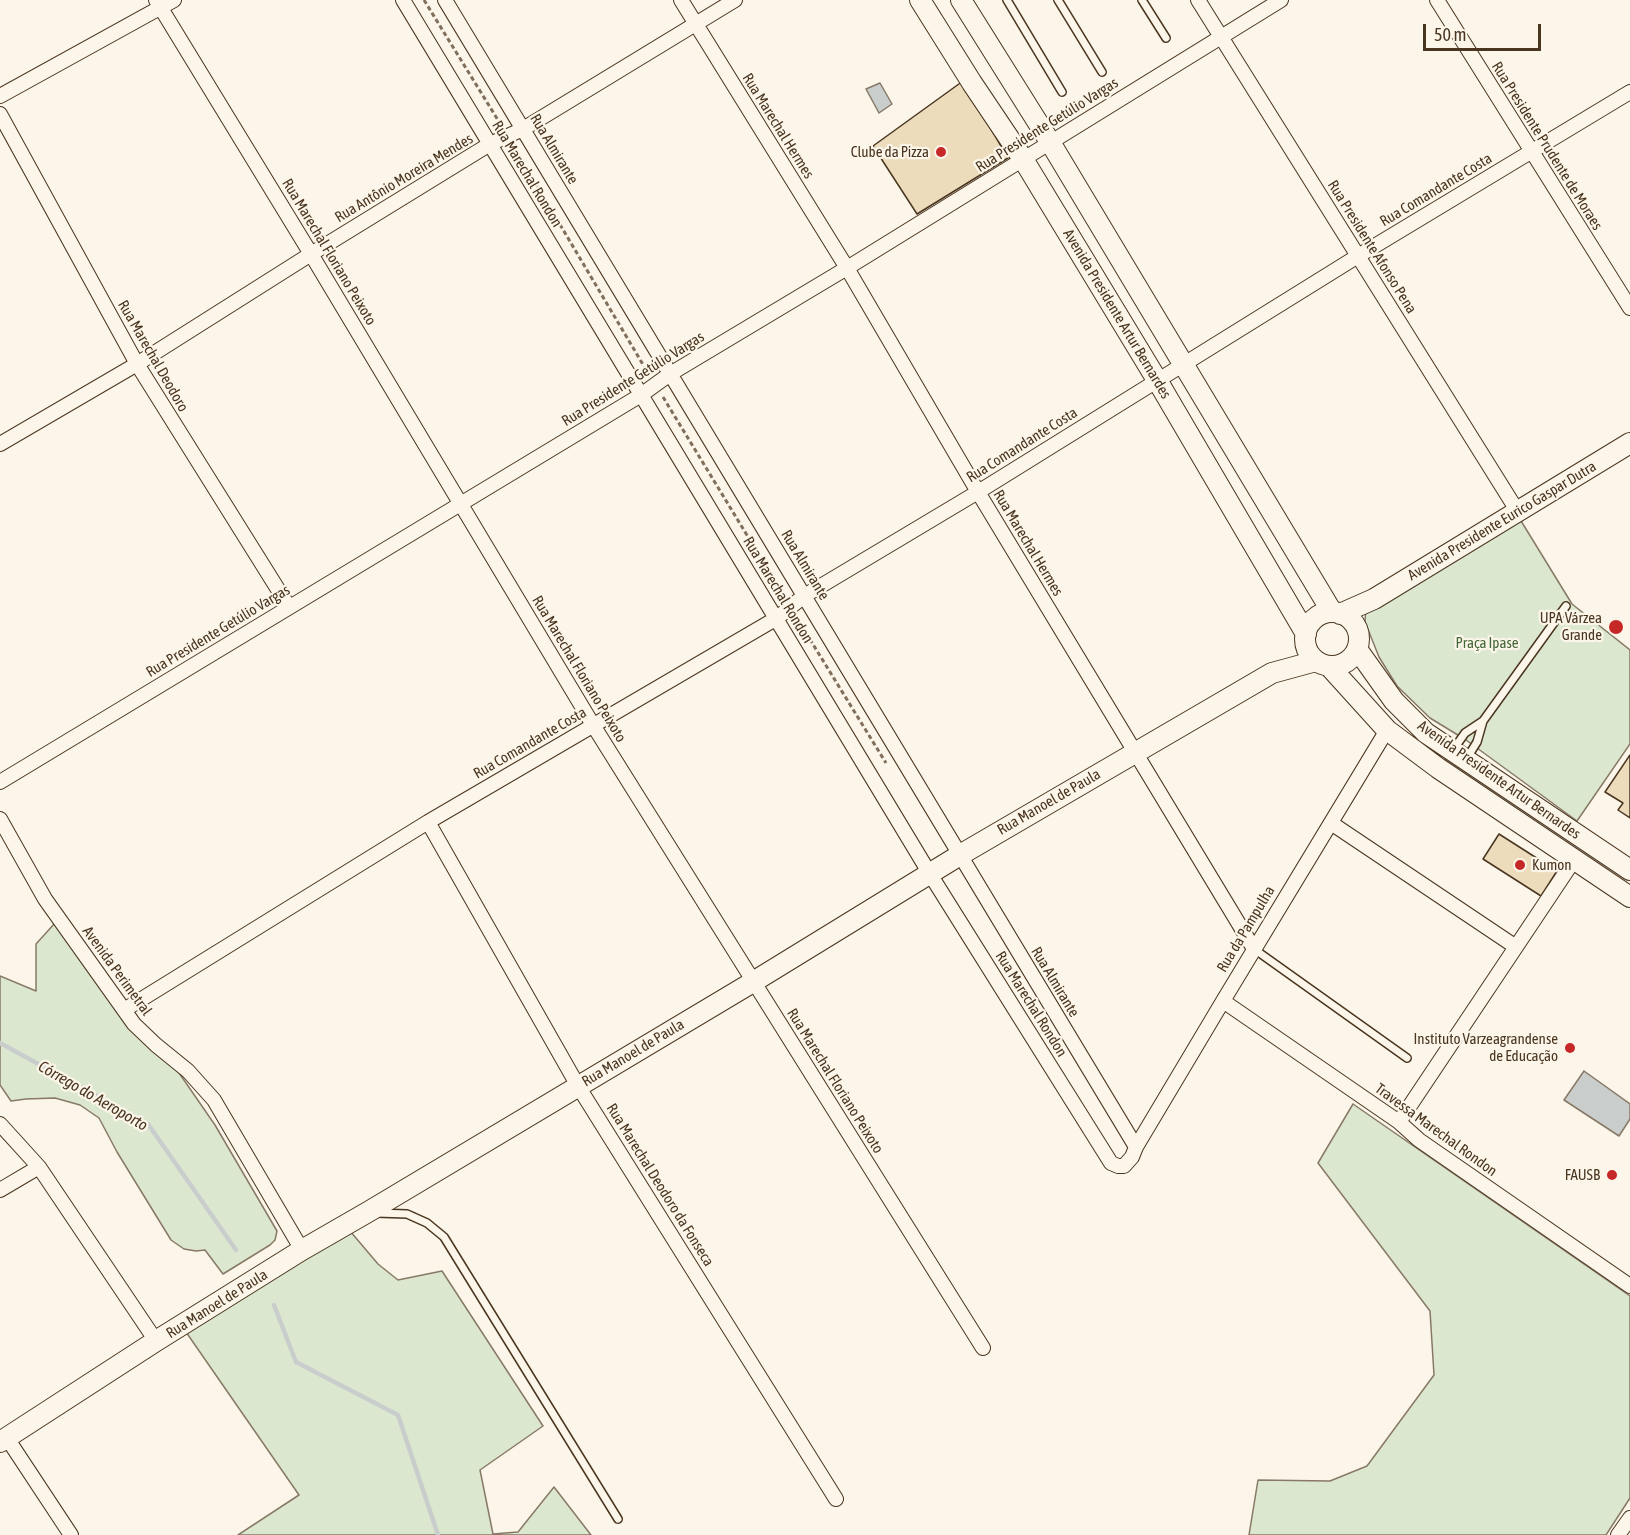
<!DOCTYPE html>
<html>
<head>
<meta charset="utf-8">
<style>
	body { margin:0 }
	#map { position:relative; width:1630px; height:1535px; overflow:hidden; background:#fbf6e9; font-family:"Asap Condensed",sans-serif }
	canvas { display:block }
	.scale { position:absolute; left:1423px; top:24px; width:118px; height:27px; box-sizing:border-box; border:3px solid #4a3520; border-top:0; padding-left:8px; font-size:18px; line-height:21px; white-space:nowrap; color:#4a3520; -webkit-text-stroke:4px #fbf6e9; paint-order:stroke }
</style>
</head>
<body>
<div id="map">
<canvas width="1630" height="1535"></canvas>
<div class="scale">50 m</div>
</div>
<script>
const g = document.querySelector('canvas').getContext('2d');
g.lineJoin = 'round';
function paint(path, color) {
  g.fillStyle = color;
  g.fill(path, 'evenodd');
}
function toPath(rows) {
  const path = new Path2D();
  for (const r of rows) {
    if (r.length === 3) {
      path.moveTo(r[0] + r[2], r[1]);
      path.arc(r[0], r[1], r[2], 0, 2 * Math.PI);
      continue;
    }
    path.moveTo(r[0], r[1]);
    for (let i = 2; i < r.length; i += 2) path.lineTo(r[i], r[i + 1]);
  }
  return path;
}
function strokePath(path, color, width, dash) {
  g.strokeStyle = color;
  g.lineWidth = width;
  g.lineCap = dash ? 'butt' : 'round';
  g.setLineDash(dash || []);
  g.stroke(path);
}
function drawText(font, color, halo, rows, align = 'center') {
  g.font = font + ' "Asap Condensed",sans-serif';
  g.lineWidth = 4.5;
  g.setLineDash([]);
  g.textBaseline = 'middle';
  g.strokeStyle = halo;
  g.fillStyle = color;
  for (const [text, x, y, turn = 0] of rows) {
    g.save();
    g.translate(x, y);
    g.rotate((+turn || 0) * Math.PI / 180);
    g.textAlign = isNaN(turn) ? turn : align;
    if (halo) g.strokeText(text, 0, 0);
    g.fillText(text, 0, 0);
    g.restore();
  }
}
const green = toPath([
	[1518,516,1572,604,1630,650,1630,744,1577,821,1466,740,1430,718,1397,686,1379,657,1365,622,1366,605,1518,516],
	[55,923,177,1070,215,1125,277,1231,275,1240,270,1245,223,1274,205,1250,196,1251,184,1249,171,1240,117,1152,99,1118,80,1105,55,1098,26,1099,11,1101,0,1085,0,976,36,991,36,944,55,923],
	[1353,1104,1630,1296,1630,1498,1606,1535,1249,1535,1258,1480,1330,1481,1367,1466,1434,1375,1430,1311,1318,1163,1353,1104],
	[350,1231,378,1264,398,1280,442,1271,543,1426,480,1470,493,1534,518,1532,554,1487,591,1535,238,1535,299,1495,186,1332,350,1231]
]);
paint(green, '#dce7d0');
strokePath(green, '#887966', 1.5);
const water = toPath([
	[880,83,892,104,879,113,866,89,880,83],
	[1584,1071,1630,1104,1630,1119,1619,1136,1564,1100,1584,1071]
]);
paint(water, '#c9cecd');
strokePath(water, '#887966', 1.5);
strokePath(toPath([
	[0,1043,148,1124,236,1250],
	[274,1305,296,1362,398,1415,438,1535]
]), '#c9cecd', 4.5);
const building = toPath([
	[963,81,1008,158,917,214,873,146,963,81],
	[1630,755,1630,818,1618,810,1623,803,1605,792,1630,755],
	[1499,834,1557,871,1541,896,1483,859,1499,834]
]);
paint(building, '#ecdcbc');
strokePath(building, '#4a3520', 1.5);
const lane = toPath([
	[1007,0,1062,92],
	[1058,0,1102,72],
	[1142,0,1166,38],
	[1453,750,1465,733,1483,721],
	[1467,758,1477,742,1483,721,1566,606],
	[1254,949,1407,1058],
	[377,1213,407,1214,427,1223,444,1237,618,1519]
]);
const street = toPath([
	[156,0,311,254,593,725,983,1348],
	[403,0,930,874,1111,1163,1118,1166,1124,1166,1132,1157,1136,1147,1223,1001,1387,730],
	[445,0,1136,1147],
	[681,0,847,268,978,492,1254,949],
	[1198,0,1518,512],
	[1437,0,1630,308],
	[0,96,174,0],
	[0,114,137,364,289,607],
	[0,444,137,364,311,254,490,144,523,129,735,0],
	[0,782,641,395,670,374,847,268,1281,0],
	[0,819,45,899,134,1024,156,1045,188,1071,214,1100,302,1250],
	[428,822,578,1086,836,1499],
	[1331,823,1516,947],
	[1223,1001,1399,1122,1419,1140,1630,1286],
	[124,1010,428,822,777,618,804,596,978,492,1358,256,1630,92],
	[1399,1122,1574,860],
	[0,1124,39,1167],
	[0,1190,39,1167,156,1341],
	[7,1438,71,1535],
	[1618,1535,1630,1518]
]);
const secondary = toPath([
	[920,0,972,83,1023,159,1157,380,1306,634],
	[961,0,1050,142,1332,612],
	[1332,639,27],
	[1340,614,1374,599,1630,443],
	[1357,649,1394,701,1426,733,1630,870],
	[1329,666,1387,730,1438,768,1630,897],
	[0,1442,156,1341,302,1250,368,1212,753,982,960,855,1272,673,1316,661]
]);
strokePath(lane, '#4a3520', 10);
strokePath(street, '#4a3520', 16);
strokePath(secondary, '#4a3520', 22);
strokePath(toPath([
	[424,0,501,125],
	[514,147,648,373],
	[663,397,784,596],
	[798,620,886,763]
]), '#7f6f5c', 3, [4.5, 3]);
strokePath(lane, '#fbf6e9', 7);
strokePath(street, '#fbf6e9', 14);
strokePath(secondary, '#fbf6e9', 20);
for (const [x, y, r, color] of [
	[941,152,6,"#c62828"],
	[1616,627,8,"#c62828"],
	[1520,865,6,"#c62828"],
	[1570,1048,6,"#c62828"],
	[1612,1175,6,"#c62828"]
]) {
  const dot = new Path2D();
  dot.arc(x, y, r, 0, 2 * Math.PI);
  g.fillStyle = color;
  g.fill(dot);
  strokePath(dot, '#fbf6e9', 2);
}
drawText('15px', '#4a3520', '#fbf6e9', [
	["Rua Presidente Getúlio Vargas",1047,125,-32],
	["Rua Marechal Hermes",778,126,58],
	["Rua Presidente Prudente de Moraes",1547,146,58],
	["Rua Almirante",554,149,59],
	["Rua Marechal Rondon",527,174,59],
	["Rua Antônio Moreira Mendes",404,178,-31],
	["Rua Comandante Costa",1436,190,-31],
	["Rua Presidente Afonso Pena",1372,247,58],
	["Rua Marechal Floriano Peixoto",329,252,59],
	["Avenida Presidente Artur Bernardes",1117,314,59],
	["Rua Marechal Deodoro",153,356,60],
	["Rua Presidente Getúlio Vargas",633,379,-32],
	["Rua Comandante Costa",1022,445,-32],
	["Avenida Presidente Eurico Gaspar Dutra",1502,521,-31],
	["Rua Marechal Hermes",1028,543,59],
	["Rua Almirante",805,565,59],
	["Rua Marechal Rondon",778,590,59],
	["Rua Presidente Getúlio Vargas",218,631,-31],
	["Rua Marechal Floriano Peixoto",579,669,59],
	["Rua Comandante Costa",530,743,-30],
	["Avenida Presidente Artur Bernardes",1499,780,35],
	["Rua Manoel de Paula",1049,802,-30],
	["Rua da Pampulha",1246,929,-59],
	["Avenida Perimetral",117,971,54],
	["Rua Almirante",1055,982,59],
	["Rua Marechal Rondon",1031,1004,58],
	["Rua Manoel de Paula",633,1053,-31],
	["Rua Marechal Floriano Peixoto",835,1081,58],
	["Travessa Marechal Rondon",1436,1130,36],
	["Rua Marechal Deodoro da Fonseca",660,1185,58],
	["Rua Manoel de Paula",217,1304,-32]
]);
drawText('15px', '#4a3520', '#fbf6e9', [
	["Clube da Pizza",929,152],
	["UPA Várzea",1602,618],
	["Grande",1602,635],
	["Kumon",1532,865,"left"],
	["Instituto Varzeagrandense",1558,1039],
	["de Educação",1558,1056],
	["FAUSB",1600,1175]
], 'right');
drawText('15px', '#436837', '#fbf6e9', [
	["Praça Ipase",1487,643]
]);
drawText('italic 16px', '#4a3520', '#fbf6e9', [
	["Córrego do Aeroporto",93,1096,30]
]);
</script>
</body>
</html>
